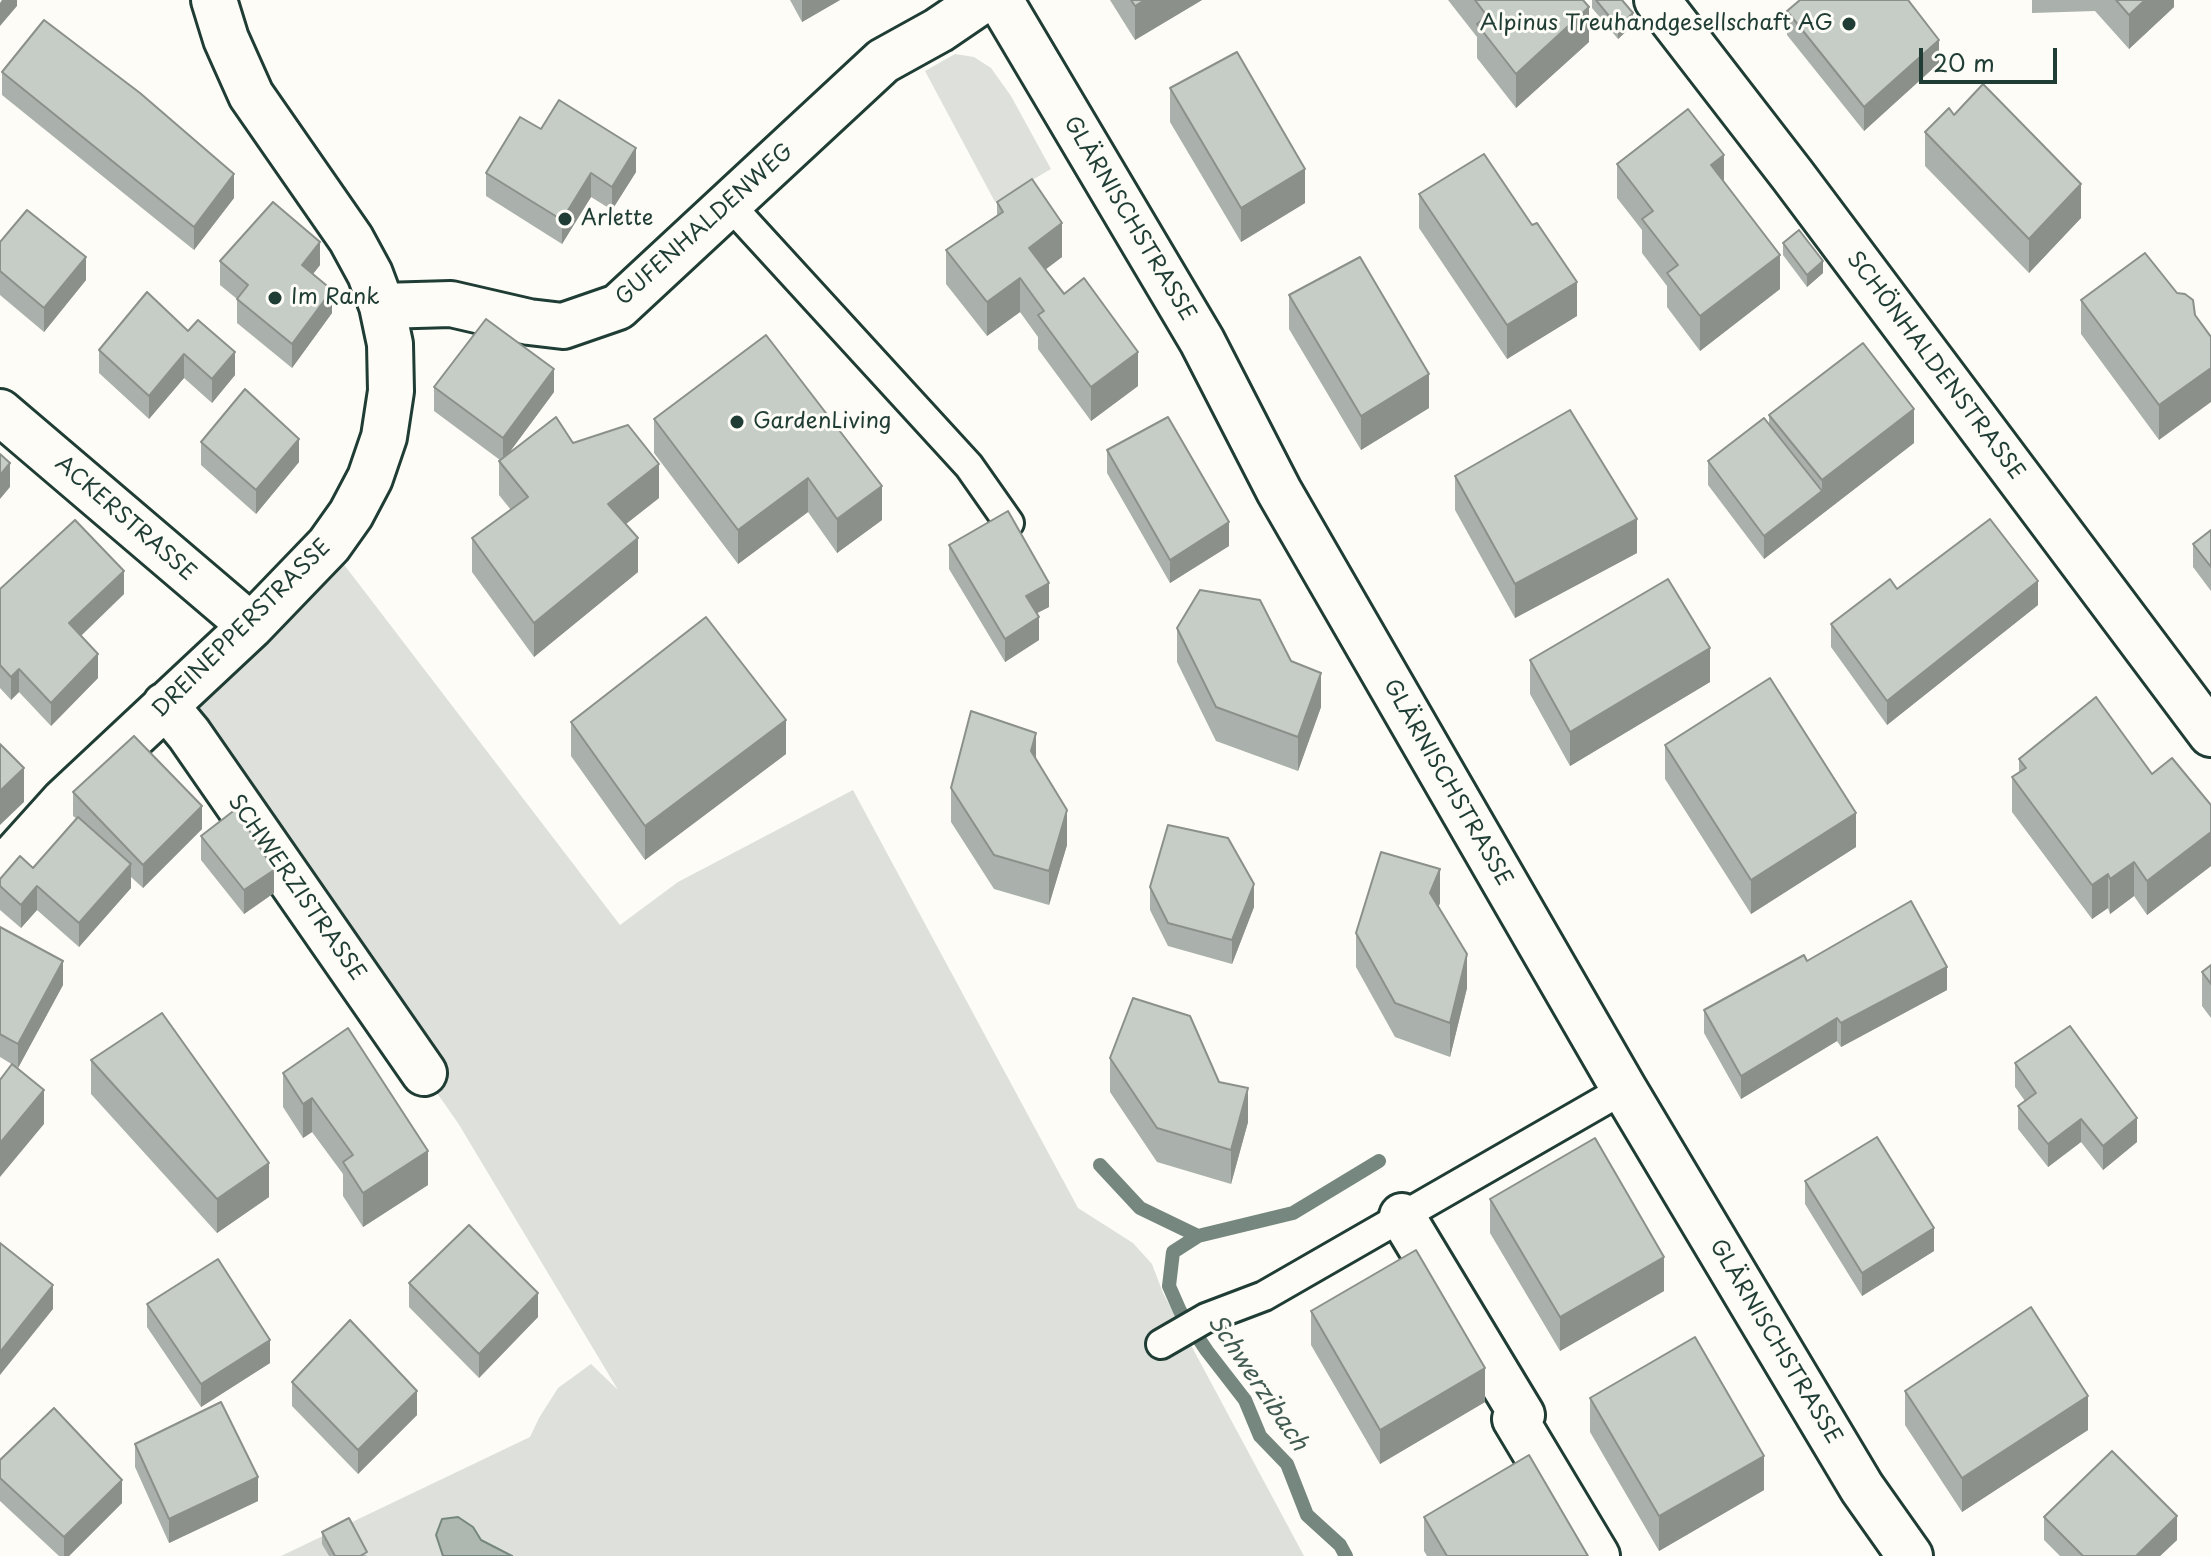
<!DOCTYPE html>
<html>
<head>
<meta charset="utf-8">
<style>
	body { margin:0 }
	#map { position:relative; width:2211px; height:1556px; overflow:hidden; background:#fdfcf7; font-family:"Playpen Sans",sans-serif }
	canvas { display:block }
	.scale { position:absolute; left:1919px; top:48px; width:138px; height:36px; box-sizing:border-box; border:4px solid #1f3d34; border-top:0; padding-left:10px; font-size:24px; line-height:28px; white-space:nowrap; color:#1f3d34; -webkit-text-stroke:6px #fdfcf7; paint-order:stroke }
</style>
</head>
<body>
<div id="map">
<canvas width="2211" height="1556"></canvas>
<div class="scale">20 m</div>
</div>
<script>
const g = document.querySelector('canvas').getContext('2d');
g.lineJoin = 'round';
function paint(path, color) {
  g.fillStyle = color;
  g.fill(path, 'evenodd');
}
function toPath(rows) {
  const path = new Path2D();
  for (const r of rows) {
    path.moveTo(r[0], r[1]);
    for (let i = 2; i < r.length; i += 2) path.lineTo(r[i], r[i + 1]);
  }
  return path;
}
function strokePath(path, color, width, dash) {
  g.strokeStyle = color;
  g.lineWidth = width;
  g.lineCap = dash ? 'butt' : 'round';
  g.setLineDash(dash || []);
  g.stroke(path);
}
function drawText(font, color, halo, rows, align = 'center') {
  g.font = font + ' "Playpen Sans",sans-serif';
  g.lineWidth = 6;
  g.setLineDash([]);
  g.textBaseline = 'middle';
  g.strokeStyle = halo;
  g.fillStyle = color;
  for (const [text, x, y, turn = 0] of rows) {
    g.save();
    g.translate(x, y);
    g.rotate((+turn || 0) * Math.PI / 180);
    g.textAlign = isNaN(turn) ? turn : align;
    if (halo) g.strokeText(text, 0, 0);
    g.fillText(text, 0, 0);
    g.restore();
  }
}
paint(toPath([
	[955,54,974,57,991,68,1011,96,1051,169,995,202,925,71],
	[329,545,620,925,678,882,853,790,1078,1208,1133,1243,1152,1264,1163,1293,1304,1556,281,1556,530,1437,539,1418,558,1388,591,1364,618,1390,458,1123,165,705]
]), '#dde0db');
const water = toPath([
	[458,1517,473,1527,481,1540,512,1556,443,1556,436,1535,442,1519,458,1517]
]);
paint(water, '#aeb8b1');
strokePath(water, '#75877f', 2);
strokePath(toPath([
	[1100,1165,1140,1208,1198,1236,1293,1213,1379,1161],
	[1198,1236,1173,1252,1169,1286,1180,1311,1207,1351,1245,1400,1260,1436,1287,1464,1307,1515,1340,1545,1346,1556]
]), '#75877f', 14);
const lane = toPath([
	[729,204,969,466,1009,523],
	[1161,1344,1206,1318,1264,1296,1624,1089]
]);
const street = toPath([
	[1000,0,1202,341,1279,491,1624,1089,1862,1488,1910,1556],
	[1657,0,1793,176,2211,734],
	[382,306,451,304,529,322,563,326,618,307,883,61,939,30,983,0],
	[0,412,251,626],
	[165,705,189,734,424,1073],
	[0,872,64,801,251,626,329,545,351,514,370,478,384,437,391,391,390,344,382,306,370,274,351,239,251,95,226,39,214,0],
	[1402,1216,1522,1415,1515,1419,1597,1556]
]);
strokePath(lane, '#1f3d34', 34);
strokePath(street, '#1f3d34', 50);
strokePath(lane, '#fdfcf7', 28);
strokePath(street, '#fdfcf7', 44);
paint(toPath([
	[790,0,840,0,802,22],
	[1110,0,1202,0,1135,40],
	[1448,0,1583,0,1589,42,1516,108,1477,58,1477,37],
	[1592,0,1622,0,1633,25,1618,39,1592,8],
	[2032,0,2174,0,2174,7,2129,49,2095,11,2032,13],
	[1787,11,1939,63,1864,131,1787,35],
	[2,72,234,198,194,250,2,95],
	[1170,88,1305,203,1241,242,1170,122],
	[1954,115,2081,218,2029,273,1925,166,1925,132],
	[541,129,636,172,612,210,591,197,562,244,486,196,486,173],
	[1617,164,1724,182,1780,289,1700,351,1667,307,1667,286,1642,253,1642,230,1617,198],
	[1419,194,1577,316,1507,359,1419,228],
	[997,202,1062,257,1046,269,1138,386,1091,421,1038,349,1038,337,1020,312,987,336,946,284,946,250,997,215],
	[0,242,86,280,44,332,0,295],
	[1783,243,1823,273,1807,287,1783,255],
	[220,261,320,265,313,274,332,313,292,368,237,323,237,299,220,285],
	[2177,293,2159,440,2081,334,2081,300],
	[1289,295,1429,408,1361,450,1289,329],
	[188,331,235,375,212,403,184,378,149,419,99,373,99,350],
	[766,335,882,520,837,553,808,512,738,564,654,453,654,419],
	[434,387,554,392,509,453,573,443,659,498,626,524,638,572,534,657,472,572,472,538,511,510,499,495,499,461,500,460,434,411],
	[1769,415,1914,443,1764,559,1708,485,1708,461,1769,425],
	[201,442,299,462,256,514,201,465],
	[1107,450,1229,546,1170,583,1107,473],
	[1455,476,1637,553,1515,618,1455,510],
	[2211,530,2211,591,2193,567,2193,544],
	[949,545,1049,607,1036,613,1039,640,1005,662,949,569],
	[0,589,124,594,81,636,98,678,51,726,19,692,11,700,0,688],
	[1897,589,2038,605,1887,725,1831,647,1831,624],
	[1177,628,1291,661,1321,707,1298,771,1216,741,1177,662],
	[1530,660,1710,682,1570,766,1530,694],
	[571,722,786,754,645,860,571,756],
	[1665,745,1856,847,1751,914,1665,779],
	[2019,759,2152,774,2211,805,2211,866,2147,915,2134,896,2110,914,2108,908,2092,919,2012,812,2012,777,2019,773],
	[1036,760,1067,845,1049,905,994,889,951,822,951,788],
	[73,792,202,829,143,888,131,877,131,888,79,947,37,910,21,928,0,910,0,879,33,868,77,819,73,816],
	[201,836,274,893,244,914,201,860],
	[1150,887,1254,907,1232,964,1168,946,1150,910],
	[1440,903,1438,907,1467,988,1450,1057,1395,1037,1356,967,1356,933],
	[0,927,63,985,18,1068,0,1057],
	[1807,961,1947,990,1841,1047,1837,1041,1741,1099,1704,1033,1704,1010],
	[2211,965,2211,1018,2202,1006,2202,972],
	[1110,1058,1219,1082,1248,1122,1231,1184,1157,1162,1110,1092],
	[91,1060,269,1197,217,1233,91,1094],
	[2015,1063,2137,1142,2103,1170,2081,1142,2048,1167,2018,1129,2018,1106,2025,1101,2015,1087],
	[283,1073,428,1185,363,1227,343,1196,343,1174,312,1132,303,1138,283,1107],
	[1805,1181,1934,1251,1862,1296,1805,1204],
	[1490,1199,1664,1291,1560,1351,1490,1233],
	[409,1283,538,1317,479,1378,409,1307],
	[147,1304,270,1363,201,1407,147,1327],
	[1311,1311,1485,1402,1380,1464,1311,1345],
	[292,1382,417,1415,358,1474,292,1406],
	[1905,1391,2088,1430,1962,1512,1905,1425],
	[1590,1398,1764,1490,1659,1551,1590,1432],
	[135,1444,258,1501,169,1543,135,1467],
	[0,1460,122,1503,69,1556,59,1556,0,1501],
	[1424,1517,1588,1556,1427,1556,1424,1551],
	[2044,1517,2177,1540,2160,1556,2060,1556,2044,1540],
	[322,1532,367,1556,329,1556,322,1544]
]), '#aab0ab');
paint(toPath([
	[2,0,17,0,17,6,0,26,0,3],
	[802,0,840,0,802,22],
	[1145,0,1202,0,1135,40,1135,6],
	[2145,0,2174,0,2174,7,2129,49,2129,15],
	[1589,7,1589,42,1516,108,1516,74],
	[1633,13,1633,25,1618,39,1618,27],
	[1939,40,1939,63,1864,131,1864,107],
	[636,148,636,172,612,210,612,187],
	[1724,155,1724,189,1711,165],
	[1305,169,1305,203,1241,242,1241,208],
	[591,173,591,197,562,244,562,220],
	[234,174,234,198,194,250,194,227],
	[2081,184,2081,218,2029,273,2029,239],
	[1062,223,1062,257,1029,282,1029,248],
	[320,242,320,265,302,288,302,265],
	[1780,255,1780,289,1700,351,1700,316],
	[86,257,86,280,44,332,44,308],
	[1823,261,1823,273,1807,287,1807,275],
	[1020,278,1020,312,987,336,987,302],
	[1577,282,1577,316,1507,359,1507,325],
	[332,290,332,313,292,368,292,344],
	[235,352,235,375,212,403,212,379],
	[1138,352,1138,386,1091,421,1091,387],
	[184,354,184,378,149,419,149,396],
	[2211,368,2211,402,2159,440,2159,405],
	[554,369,554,392,503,461,503,438],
	[1429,374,1429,408,1361,450,1361,416],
	[1914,409,1914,443,1764,559,1764,536,1822,491,1822,480],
	[299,439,299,462,256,514,256,490],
	[10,463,10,487,0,499,0,475],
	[659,464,659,498,608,538,608,504],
	[808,478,808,512,738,564,738,530],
	[882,486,882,520,837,553,837,519],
	[1637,519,1637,553,1515,618,1515,584],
	[1229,522,1229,546,1170,583,1170,560],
	[638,538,638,572,534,657,534,623],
	[124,571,124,594,69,647,69,623],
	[2038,581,2038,605,1887,725,1887,701],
	[1049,583,1049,607,1026,619,1026,596],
	[1039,617,1039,640,1005,662,1005,639],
	[1710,648,1710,682,1570,766,1570,732],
	[98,654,98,678,51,726,51,703],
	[19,669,19,692,11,700,11,677],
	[1321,673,1321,707,1298,771,1298,737],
	[786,720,786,754,645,860,645,826],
	[1036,733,1036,767,1031,751],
	[24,768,24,802,0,825,0,791],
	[202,806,202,829,143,888,143,865],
	[1067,810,1067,845,1049,905,1049,871],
	[1856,813,1856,847,1751,914,1751,880],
	[2211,832,2211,866,2147,915,2147,881],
	[2134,862,2134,896,2110,914,2110,879],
	[131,864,131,888,79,947,79,923],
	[1440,869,1440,903,1430,927,1430,893],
	[274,870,274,893,244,914,244,890],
	[2108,874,2108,908,2092,919,2092,885],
	[1254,884,1254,907,1232,964,1232,940],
	[37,886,37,910,21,928,21,905],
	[1467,954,1467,988,1450,1057,1450,1023],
	[63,961,63,985,18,1068,18,1044],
	[1947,967,1947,990,1841,1047,1841,1023],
	[1837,1018,1837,1041,1741,1099,1741,1076],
	[1248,1088,1248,1122,1231,1184,1231,1150],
	[44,1090,44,1124,0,1177,0,1143],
	[312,1098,312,1132,303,1138,303,1104],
	[2137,1118,2137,1142,2103,1170,2103,1146],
	[2081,1119,2081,1142,2048,1167,2048,1144],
	[428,1151,428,1185,363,1227,363,1193],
	[269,1163,269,1197,217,1233,217,1199],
	[1934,1228,1934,1251,1862,1296,1862,1273],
	[1664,1257,1664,1291,1560,1351,1560,1317],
	[53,1285,53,1309,0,1375,0,1352],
	[538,1293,538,1317,479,1378,479,1354],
	[270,1340,270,1363,201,1407,201,1384],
	[1485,1368,1485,1402,1380,1464,1380,1430],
	[417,1391,417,1415,358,1474,358,1450],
	[2088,1396,2088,1430,1962,1512,1962,1478],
	[1764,1456,1764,1490,1659,1551,1659,1516],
	[258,1477,258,1501,169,1543,169,1519],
	[122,1480,122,1503,69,1556,64,1556,64,1537],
	[2177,1516,2177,1540,2160,1556,2136,1556]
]), '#8b908b');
const building = toPath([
	[1131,0,1145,0,1135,6,1131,0],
	[1475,0,1583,0,1589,7,1516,74,1477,24,1487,16,1475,0],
	[1596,0,1622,0,1633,13,1618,27,1596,0],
	[1800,0,1908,0,1939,40,1864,107,1787,11,1800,0],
	[2116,0,2145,0,2129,15,2116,0],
	[44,20,140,93,234,174,194,227,2,72,44,20],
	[1237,52,1305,169,1241,208,1170,88,1237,52],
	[1983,84,2081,184,2029,239,1925,132,1949,108,1954,115,1983,84],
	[559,100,636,148,612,187,591,173,562,220,486,173,520,117,541,129,559,100],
	[1688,109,1724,155,1711,165,1780,255,1700,316,1667,273,1678,265,1642,219,1653,211,1617,164,1688,109],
	[1484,154,1532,225,1537,223,1577,282,1507,325,1419,194,1484,154],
	[1032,179,1062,223,1029,248,1064,294,1084,278,1138,352,1091,387,1038,315,1044,311,1020,278,987,302,946,250,1003,212,997,202,1032,179],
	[273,202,320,242,302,265,332,290,292,344,237,299,248,285,220,261,273,202],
	[27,210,86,257,44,308,0,271,0,242,27,210],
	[1799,230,1823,261,1807,275,1783,243,1799,230],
	[2145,253,2177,293,2185,294,2193,300,2195,315,2211,337,2211,368,2159,405,2081,300,2145,253],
	[1360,257,1429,374,1361,416,1289,295,1360,257],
	[147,292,188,331,198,320,235,352,212,379,184,354,149,396,99,350,147,292],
	[486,319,554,369,503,438,434,387,486,319],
	[766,335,882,486,837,519,808,478,738,530,654,419,766,335],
	[1863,343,1914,409,1822,480,1769,415,1863,343],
	[245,389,299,439,256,490,201,442,245,389],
	[1570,410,1637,519,1515,584,1455,476,1570,410],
	[556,417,573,443,628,425,659,464,608,504,638,538,534,623,472,538,528,497,499,461,556,417],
	[1168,417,1229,522,1170,560,1107,450,1168,417],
	[1764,418,1822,491,1764,536,1708,461,1764,418],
	[0,454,10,463,0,475,0,454],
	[1008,511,1049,583,1026,596,1039,617,1005,639,949,545,1008,511],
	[1990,519,2038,581,1887,701,1831,624,1890,579,1897,589,1990,519],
	[75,520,124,571,69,623,98,654,51,703,19,669,11,677,0,665,0,589,75,520],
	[2211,530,2211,567,2193,544,2211,530],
	[1668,579,1710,648,1570,732,1530,660,1668,579],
	[1200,590,1260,600,1291,661,1321,673,1298,737,1216,707,1177,628,1200,590],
	[706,617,786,720,645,826,571,722,706,617],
	[1770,678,1856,813,1751,880,1665,745,1770,678],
	[2096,697,2152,774,2172,758,2211,805,2211,832,2147,881,2134,862,2110,879,2108,874,2092,885,2012,777,2026,768,2019,759,2096,697],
	[971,711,1036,733,1031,751,1067,810,1049,871,994,855,951,788,971,711],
	[134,736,202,806,143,865,73,792,134,736],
	[0,744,24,768,0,791,0,744],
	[236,809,274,870,244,890,201,836,236,809],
	[78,817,131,864,79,923,37,886,21,905,0,886,0,879,20,856,33,868,78,817],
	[1168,825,1228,838,1254,884,1232,940,1168,923,1150,887,1168,825],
	[1381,852,1440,869,1430,893,1467,954,1450,1023,1395,1003,1356,933,1381,852],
	[1911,901,1947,967,1841,1023,1837,1018,1741,1076,1704,1010,1804,955,1807,961,1911,901],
	[0,927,63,961,18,1044,0,1034,0,927],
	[2211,965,2211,984,2202,972,2211,965],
	[1133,998,1190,1016,1219,1082,1248,1088,1231,1150,1157,1128,1110,1058,1133,998],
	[162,1013,269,1163,217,1199,91,1060,162,1013],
	[2070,1026,2137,1118,2103,1146,2081,1119,2048,1144,2018,1106,2036,1093,2015,1063,2070,1026],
	[348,1028,428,1151,363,1193,343,1162,353,1155,312,1098,303,1104,283,1073,348,1028],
	[12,1064,44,1090,0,1143,0,1080,12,1064],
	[1877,1137,1934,1228,1862,1273,1805,1181,1877,1137],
	[1595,1138,1664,1257,1560,1317,1490,1199,1595,1138],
	[469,1225,538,1293,479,1354,409,1283,469,1225],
	[0,1243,53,1285,0,1352,0,1243],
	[1416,1250,1485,1368,1380,1430,1311,1311,1416,1250],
	[218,1259,270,1340,201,1384,147,1304,218,1259],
	[2031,1307,2088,1396,1962,1478,1905,1391,2031,1307],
	[350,1320,417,1391,358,1450,292,1382,350,1320],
	[1695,1337,1764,1456,1659,1516,1590,1398,1695,1337],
	[221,1402,258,1477,169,1519,135,1444,221,1402],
	[54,1408,122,1480,64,1537,0,1478,0,1460,54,1408],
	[2112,1451,2177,1516,2136,1556,2083,1556,2044,1517,2112,1451],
	[1529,1455,1588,1556,1447,1556,1424,1517,1529,1455],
	[349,1518,367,1552,360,1556,335,1556,322,1532,349,1518]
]);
paint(building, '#c6cdc7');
strokePath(building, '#8b908b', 2);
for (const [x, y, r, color] of [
	[1849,24,8,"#1f3d34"],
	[565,219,8,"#1f3d34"],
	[275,298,8,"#1f3d34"],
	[737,422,8,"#1f3d34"]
]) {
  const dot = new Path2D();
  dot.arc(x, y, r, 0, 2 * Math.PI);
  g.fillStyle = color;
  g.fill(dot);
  strokePath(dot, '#fdfcf7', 3);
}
drawText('22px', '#1f3d34', '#fdfcf7', [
	["Alpinus Treuhandgesellschaft AG",1833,24,"right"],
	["Arlette",581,219],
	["Im Rank",291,298],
	["GardenLiving",753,422]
], 'left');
drawText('22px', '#1f3d34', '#fdfcf7', [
	["GLÄRNISCHSTRASSE",1129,219,59],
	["GUFENHALDENWEG",705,225,-42],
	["SCHÖNHALDENSTRASSE",1935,366,53],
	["ACKERSTRASSE",125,519,41],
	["DREINEPPERSTRASSE",242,629,-45],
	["GLÄRNISCHSTRASSE",1447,783,60],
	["SCHWERZISTRASSE",296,888,55],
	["GLÄRNISCHSTRASSE",1775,1342,59]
]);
drawText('italic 24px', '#435c53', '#fdfcf7', [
	["Schwerzibach",1257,1383,56]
]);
</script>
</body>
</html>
